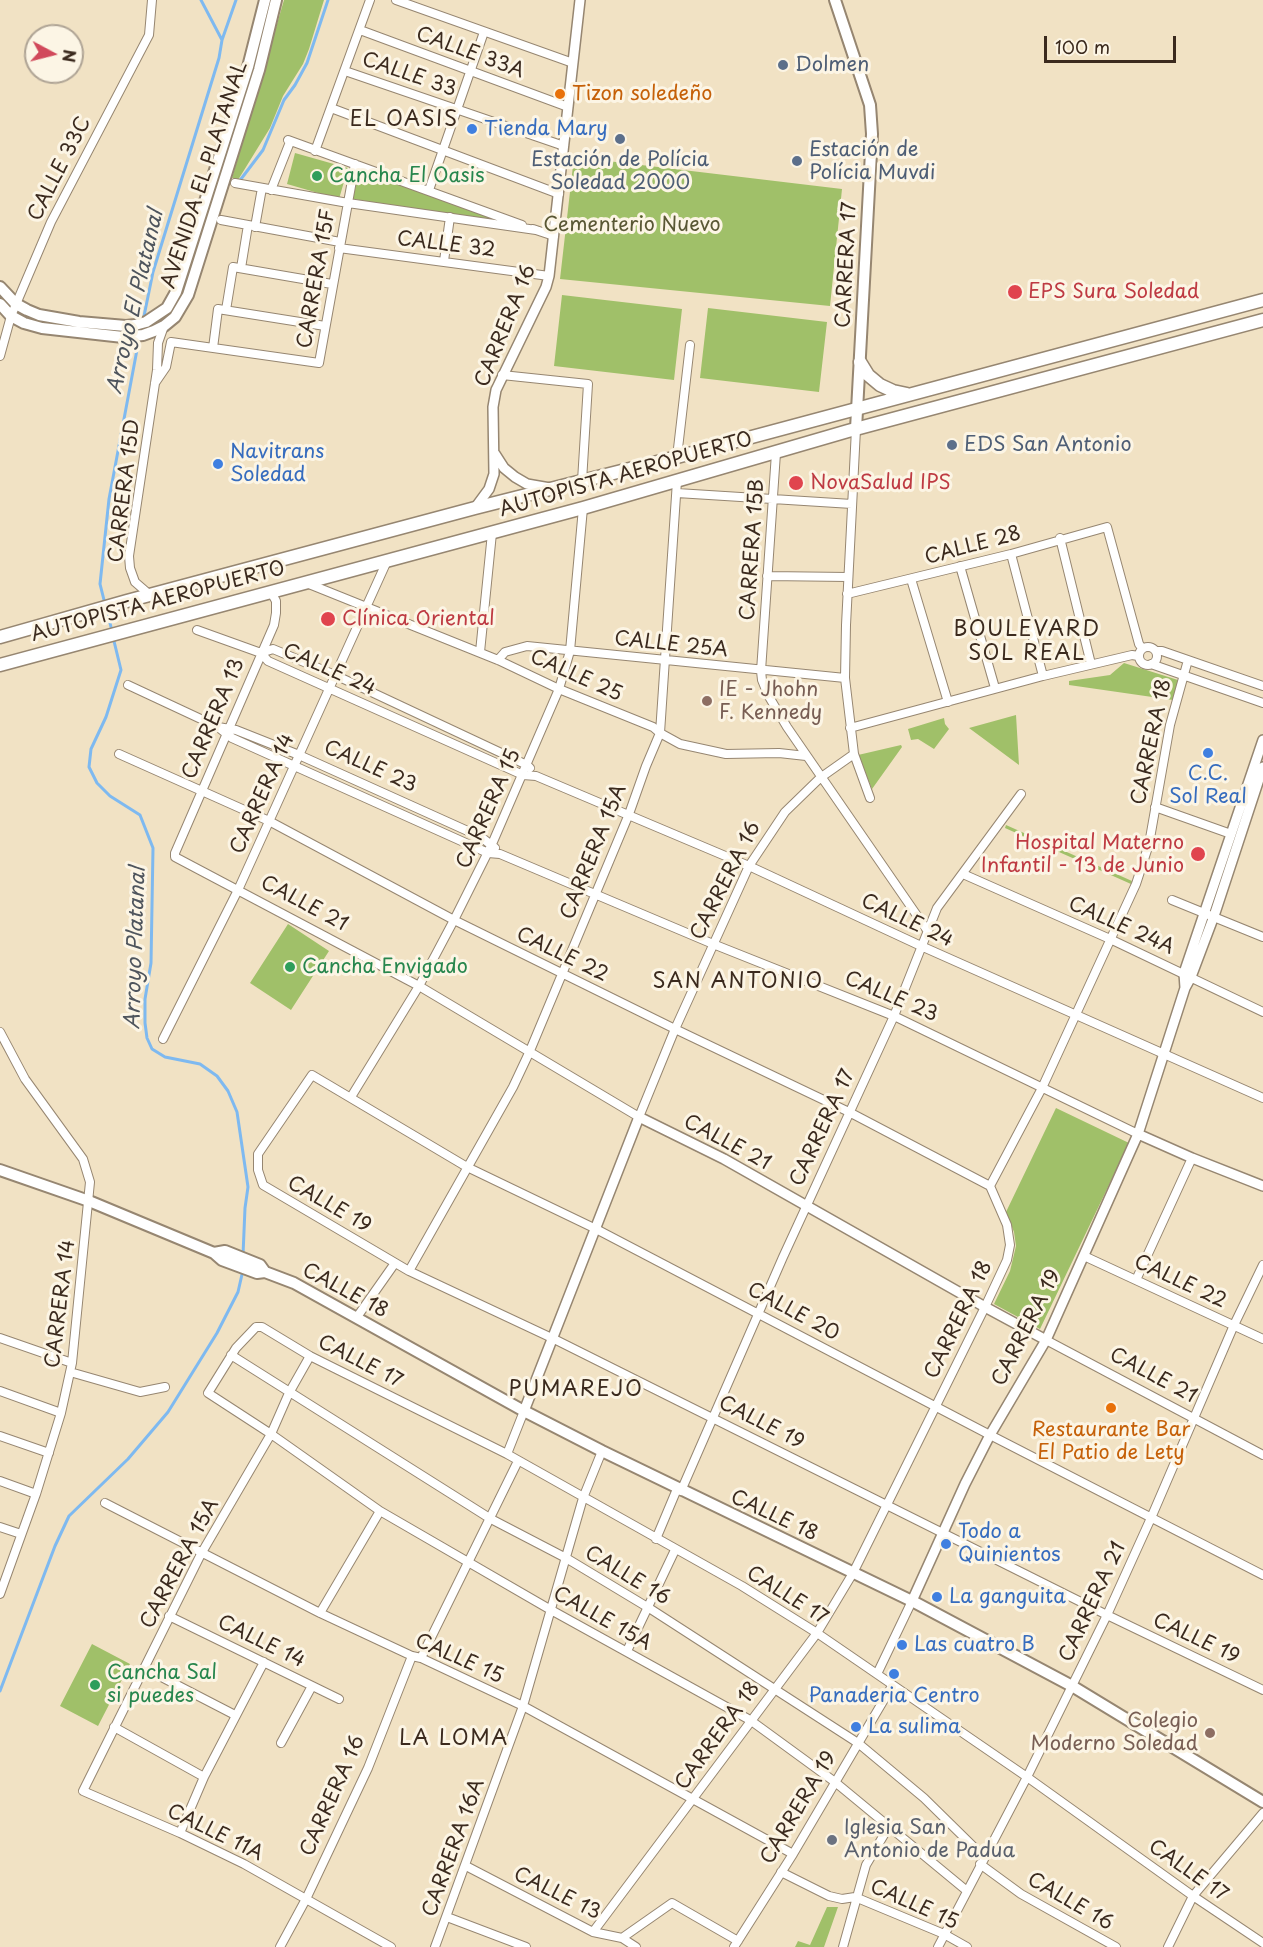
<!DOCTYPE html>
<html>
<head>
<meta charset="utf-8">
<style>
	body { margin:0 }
	#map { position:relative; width:1263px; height:1947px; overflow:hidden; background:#f1e2c4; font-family:"Playpen Sans",sans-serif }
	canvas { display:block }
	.north { position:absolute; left:24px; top:24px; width:60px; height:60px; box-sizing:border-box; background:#fcf5e5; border:2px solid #afa495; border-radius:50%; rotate:97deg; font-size:16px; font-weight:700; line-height:24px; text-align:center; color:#3b2a1e }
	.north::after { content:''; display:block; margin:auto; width:21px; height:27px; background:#d1495b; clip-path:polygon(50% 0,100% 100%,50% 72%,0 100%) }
	.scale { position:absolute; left:1044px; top:36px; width:132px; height:27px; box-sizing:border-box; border:3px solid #3b2a1e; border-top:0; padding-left:8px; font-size:18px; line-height:21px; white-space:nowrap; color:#3b2a1e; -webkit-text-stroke:4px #fcf5e5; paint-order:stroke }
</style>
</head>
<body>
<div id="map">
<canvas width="1263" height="1947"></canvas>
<div class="north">N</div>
<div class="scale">100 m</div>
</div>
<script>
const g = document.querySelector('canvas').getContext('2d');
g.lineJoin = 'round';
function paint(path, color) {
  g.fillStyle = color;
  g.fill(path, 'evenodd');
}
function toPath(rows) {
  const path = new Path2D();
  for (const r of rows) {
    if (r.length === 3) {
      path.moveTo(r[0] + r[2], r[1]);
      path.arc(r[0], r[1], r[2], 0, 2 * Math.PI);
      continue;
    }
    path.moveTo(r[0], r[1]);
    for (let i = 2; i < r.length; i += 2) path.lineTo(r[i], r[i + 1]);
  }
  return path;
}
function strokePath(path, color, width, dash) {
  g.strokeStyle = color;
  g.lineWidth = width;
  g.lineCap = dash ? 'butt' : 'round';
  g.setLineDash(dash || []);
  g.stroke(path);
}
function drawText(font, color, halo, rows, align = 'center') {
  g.font = font + ' "Playpen Sans",sans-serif';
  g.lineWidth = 6;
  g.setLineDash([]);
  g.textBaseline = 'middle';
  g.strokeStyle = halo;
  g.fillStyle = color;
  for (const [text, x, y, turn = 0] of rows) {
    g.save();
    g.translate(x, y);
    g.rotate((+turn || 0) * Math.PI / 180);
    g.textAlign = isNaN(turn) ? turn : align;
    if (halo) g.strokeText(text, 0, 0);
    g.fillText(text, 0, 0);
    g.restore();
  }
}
paint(toPath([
	[284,0,324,0,309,49,303,64,283,96,270,128,238,180,232,178],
	[295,153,348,168,339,199,287,184],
	[574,157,842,189,830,306,560,279],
	[359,169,524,226,353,199],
	[562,295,682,309,674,380,554,366],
	[708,308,827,322,819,392,700,378],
	[1124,663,1178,680,1173,700,1069,685,1069,681,1110,675],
	[1016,715,1019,765,969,728],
	[944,718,945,724,949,729,934,749,918,739,911,740,908,729],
	[901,745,902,747,872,789,858,755],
	[1006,825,1132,881,1131,884,1005,828],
	[288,924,329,951,291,1010,250,983],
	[1056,1108,1129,1143,1040,1329,994,1304,1010,1271,1016,1246,1014,1232,1006,1212],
	[92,1644,130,1664,98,1726,60,1706],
	[827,1907,838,1907,824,1947,795,1947,798,1941,810,1945]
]), '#a0c069');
strokePath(toPath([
	[201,0,222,40],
	[238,183,263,150,284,100,295,85,307,63,328,0],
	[143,321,153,272,219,58,222,40,236,0],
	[105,604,100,584,109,499,139,339],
	[107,611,112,631],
	[113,637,121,670,106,717,91,749,89,767,97,783,110,796,140,815,153,848,151,963,145,999,145,1023,147,1038,152,1049,165,1057,200,1064,217,1076,228,1091,237,1112,248,1187,245,1208,243,1255],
	[0,1691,55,1546,69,1516,128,1459,168,1412,217,1333,238,1292,243,1270]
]), '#7eb9f0', 3);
const minor = toPath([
	[396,0,573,63],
	[360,30,568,107],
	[345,71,564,146],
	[331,108,559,194],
	[288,140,522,225],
	[315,151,370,0],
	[235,183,348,203,536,230],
	[271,190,290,142],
	[429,190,484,32],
	[221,220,340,242],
	[255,227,262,188],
	[533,229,554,236],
	[339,248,549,276],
	[444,261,450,217],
	[241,268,248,225],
	[226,310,233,267,332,284],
	[213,348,218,309,325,326],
	[0,356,11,316,51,222,149,35,152,0],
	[502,375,588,384,582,481],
	[155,383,166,367,171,342,319,363,355,164],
	[856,429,846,625,845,678,854,754,870,798],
	[776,453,761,671,762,680,768,695,787,727,927,930],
	[677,457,690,345],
	[677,493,852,504],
	[1060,538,1091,664],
	[1011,554,1043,676],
	[960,566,995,688],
	[767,576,848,577],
	[911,579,948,702],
	[309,584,498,660,559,689,653,727,660,733,680,744,726,754,779,753,806,756],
	[271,592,276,601,276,613,274,625,175,853,175,857,419,986,639,1117,675,1029,749,866,785,812,820,778,854,754],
	[847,594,1011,554,1107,527,1139,644,1142,648],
	[150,595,135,582,130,568,129,556,157,370,158,343,164,326],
	[197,630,261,653],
	[1148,656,9],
	[1156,651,1162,651,1263,686],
	[480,652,492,533],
	[261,653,268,661,523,775,536,776,749,866,921,946,1263,1098],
	[261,653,273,649,335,675,527,765,530,768],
	[498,660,505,652,527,646,845,678],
	[1151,664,1263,703],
	[128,685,218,727,236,730,299,755,481,837,495,848],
	[218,727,232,738,488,853,500,854,713,944,894,1016,1138,1134],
	[850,728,1043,676,1132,655,1138,656],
	[119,754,269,821,454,920,675,1029,849,1112,990,1186],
	[1155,807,1231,834],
	[963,874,1110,939,1263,1012],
	[1172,900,1263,937],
	[0,1032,25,1079,83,1159,90,1182,72,1363,61,1413,36,1494,0,1594],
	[163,1039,238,890,387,561],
	[351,1097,419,986,454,920,492,844,559,689,570,651,583,508],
	[1084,1256,1263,1339],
	[409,1271,513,1087,529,1053,629,814,646,766,660,733,677,481],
	[1136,1280,1192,1158],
	[357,1317,395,1263],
	[0,1338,72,1363],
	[1046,1340,1263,1455],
	[231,1355,491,1519,566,1558,649,1608,858,1743,924,1798,984,1857],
	[310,1356,289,1393,271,1434,201,1554,83,1791,180,1833,244,1864,391,1947],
	[70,1372,140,1392,165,1387],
	[0,1391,61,1413],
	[0,1436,49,1453],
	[507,1454,524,1411],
	[0,1481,36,1494],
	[681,1491,783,1257,894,1016,937,908,1021,794],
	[105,1503,320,1613,412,1656,421,1658,523,1706,793,1854],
	[0,1527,21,1534],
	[656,1539,677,1489],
	[1263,1575,990,1435,596,1229,467,1167,312,1075,258,1154,258,1170,263,1185,409,1271,554,1339,1107,1615,1263,1690],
	[320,1613,380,1511],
	[169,1616,339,1699],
	[627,1651,675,1550],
	[421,1658,518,1461],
	[144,1668,235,1715],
	[877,1674,912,1601],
	[114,1727,204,1777],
	[281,1743,312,1686],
	[180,1833,204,1777,264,1662],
	[980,1864,1021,1894,1116,1947],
	[466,1866,593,1932,622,1938,636,1947],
	[781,1872,829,1896,842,1899,855,1897,944,1934,967,1947],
	[967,1891,835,1782,750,1720,551,1610,380,1511,271,1434,208,1393,236,1348,256,1327,262,1327,310,1356,507,1454,742,1586,817,1633,1027,1777,1193,1896,1263,1943],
	[447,1917,526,1947],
	[593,1932,817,1633,853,1573,985,1307,1007,1260,1010,1245,1007,1225,990,1186,1042,1088,1136,884,1149,844,1170,725,1188,660],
	[622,1938,672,1903,738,1941],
	[280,1947,306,1899,368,1768,412,1656],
	[435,1947,523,1706,583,1498,602,1451],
	[734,1947,793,1854,892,1686],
	[843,1947,866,1865,888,1828],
	[938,1947,1027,1777,1107,1615,1151,1518,1234,1325,1263,1265],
	[1168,1947,1193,1896,1263,1813]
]);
const tertiary = toPath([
	[495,454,504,468,515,477,527,484,550,488],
	[475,508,489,489,494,474,493,407,496,390,546,287,549,276,580,0],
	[1185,988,1184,973,1263,740],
	[1138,1134,1192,1158,1263,1186],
	[524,1411,639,1117,724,1159,985,1307,1046,1340],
	[912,1601,965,1484,990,1435,1046,1340,1138,1134,1185,988,1191,977,1214,916,1263,767]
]);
const secondary = toPath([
	[835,0,870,105,872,134,856,429],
	[0,287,16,304,27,310,39,315,79,322,126,326,135,325,146,322,167,308,176,292,248,67,265,0],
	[0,304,11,316,24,323,42,328,123,337,143,335,154,331,164,326,175,317,188,295,259,70,276,0],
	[0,1170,89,1201,214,1253,222,1260,257,1273,265,1272,294,1283,524,1411,602,1451,916,1603,1072,1686,1263,1802],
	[214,1253,225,1251,260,1265,265,1272]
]);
const trunk = toPath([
	[860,362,868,375,880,385,893,391,907,394],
	[0,637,127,601,475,508,677,457,1263,300],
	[0,665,583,508,848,431,1263,320]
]);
strokePath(minor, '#968671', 10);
strokePath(tertiary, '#968671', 12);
strokePath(secondary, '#968671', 14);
strokePath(trunk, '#968671', 15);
strokePath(minor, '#fff', 8);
strokePath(tertiary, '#fff', 9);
strokePath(secondary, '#fff', 10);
strokePath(trunk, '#fff', 12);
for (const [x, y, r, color] of [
	[783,65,6,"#5c6f8a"],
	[560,94,6,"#e8710a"],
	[472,129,6,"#3f7fe0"],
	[620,139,6,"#5c6f8a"],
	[797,161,6,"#5c6f8a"],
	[317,176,6,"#2e9e5b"],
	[1015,292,8,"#e0444e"],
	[952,445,6,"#5c6f8a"],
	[218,464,6,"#3f7fe0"],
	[796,483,8,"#e0444e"],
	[328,619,8,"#e0444e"],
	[707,701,6,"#8d6e63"],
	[1208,753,6,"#3f7fe0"],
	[1198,854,8,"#e0444e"],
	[290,967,6,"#2e9e5b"],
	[1111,1408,6,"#e8710a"],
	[946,1544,6,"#3f7fe0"],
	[937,1597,6,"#3f7fe0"],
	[902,1645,6,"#3f7fe0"],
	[894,1674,6,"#3f7fe0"],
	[95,1685,6,"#2e9e5b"],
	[856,1727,6,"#3f7fe0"],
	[1210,1733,6,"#8d6e63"],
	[832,1840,6,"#6b7280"]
]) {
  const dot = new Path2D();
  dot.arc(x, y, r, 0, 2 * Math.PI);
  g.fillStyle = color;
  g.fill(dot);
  strokePath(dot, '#fcf5e5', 2);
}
drawText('20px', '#3b2a1e', '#fcf5e5', [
	["CALLE 33A",470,53,20],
	["CALLE 33",409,75,19],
	["CALLE 33C",60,169,-63],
	["AVENIDA EL PLATANAL",205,175,-72],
	["CALLE 32",446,245,7],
	["CARRERA 17",847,265,-87],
	["CARRERA 15F",317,279,-80],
	["CARRERA 16",506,326,-68],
	["AUTOPISTA AEROPUERTO",626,475,-16],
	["CARRERA 15D",125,491,-83],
	["CALLE 28",973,546,-15],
	["CARRERA 15B",753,550,-86],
	["AUTOPISTA AEROPUERTO",158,602,-15],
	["CALLE 25A",671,645,6],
	["CALLE 24",329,670,24],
	["CALLE 25",576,676,24],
	["CARRERA 13",214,719,-67],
	["CARRERA 18",1152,742,-78],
	["CALLE 23",370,767,24],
	["CARRERA 14",263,794,-66],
	["CARRERA 15",489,809,-66],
	["CARRERA 15A",594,852,-68],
	["CARRERA 16",726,881,-63],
	["CALLE 21",304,904,28],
	["CALLE 24",907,921,25],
	["CALLE 24A",1121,926,24],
	["CALLE 22",562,955,26],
	["CALLE 23",891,997,23],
	["CARRERA 17",823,1128,-65],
	["CALLE 21",727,1143,28],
	["CALLE 19",329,1205,30],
	["CALLE 22",1180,1282,25],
	["CALLE 18",345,1291,28],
	["CARRERA 14",61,1304,-83],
	["CALLE 20",793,1312,28],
	["CARRERA 18",959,1320,-64],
	["CARRERA 19",1027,1328,-63],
	["CALLE 17",360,1362,27],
	["CALLE 21",1153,1376,28],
	["CALLE 19",761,1423,27],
	["CALLE 18",774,1516,25],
	["CARRERA 15A",180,1564,-62],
	["CALLE 16",627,1576,31],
	["CALLE 17",787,1596,32],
	["CARRERA 21",1093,1602,-65],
	["CALLE 15A",602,1619,29],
	["CALLE 19",1196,1639,25],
	["CALLE 14",261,1642,26],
	["CALLE 15",459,1659,24],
	["CARRERA 18",718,1736,-54],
	["CARRERA 16",333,1796,-66],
	["CARRERA 19",799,1808,-59],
	["CALLE 11A",215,1833,26],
	["CARRERA 16A",454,1848,-70],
	["CALLE 17",1188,1871,35],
	["CALLE 13",557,1894,26],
	["CALLE 16",1070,1902,30],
	["CALLE 15",914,1905,24]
]);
drawText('20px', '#4e5e75', '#fcf5e5', [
	["Dolmen",795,65],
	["Estación de",809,150],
	["Polícia Muvdi",809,173],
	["Estación de Polícia",620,160,"center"],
	["Soledad 2000",620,183,"center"],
	["EDS San Antonio",964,445]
], 'left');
drawText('20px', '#c56008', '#fcf5e5', [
	["Tizon soledeño",572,94],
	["Restaurante Bar",1111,1430,"center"],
	["El Patio de Lety",1111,1453,"center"]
], 'left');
drawText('20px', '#366cbe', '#fcf5e5', [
	["Tienda Mary",484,129],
	["Navitrans",230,452],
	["Soledad",230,475],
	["C.C.",1208,774,"center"],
	["Sol Real",1208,797,"center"],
	["Todo a",958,1532],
	["Quinientos",958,1555],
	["La ganguita",949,1597],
	["Las cuatro B",914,1645],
	["Panaderia Centro",894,1696,"center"],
	["La sulima",868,1727]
], 'left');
drawText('20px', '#27864d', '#fcf5e5', [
	["Cancha El Oasis",329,176],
	["Cancha Envigado",302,967],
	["Cancha Sal",107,1673],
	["si puedes",107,1696]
], 'left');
drawText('20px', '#595734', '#fcf5e5', [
	["Cementerio Nuevo",632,225]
]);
drawText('20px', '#be3a42', '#fcf5e5', [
	["EPS Sura Soledad",1028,292],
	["NovaSalud IPS",810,483],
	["Clínica Oriental",342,619],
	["Hospital Materno",1184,843,"right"],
	["Infantil - 13 de Junio",1184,866,"right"]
], 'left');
drawText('20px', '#785e54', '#fcf5e5', [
	["IE - Jhohn",719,690],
	["F. Kennedy",719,713],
	["Colegio",1198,1721,"right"],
	["Moderno Soledad",1198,1744,"right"]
], 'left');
drawText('20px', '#5b616d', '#fcf5e5', [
	["Iglesia San",844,1828],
	["Antonio de Padua",844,1851]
], 'left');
g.letterSpacing = '1.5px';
drawText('21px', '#3b2a1e', '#fcf5e5', [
	["EL OASIS",404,120],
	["BOULEVARD",1027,630],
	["SOL REAL",1027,654],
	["SAN ANTONIO",738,982],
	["PUMAREJO",576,1390],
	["LA LOMA",454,1739]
]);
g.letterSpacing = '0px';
drawText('italic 21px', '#4f555d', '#fcf5e5', [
	["Arroyo El Platanal",136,302,-77],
	["Arroyo Platanal",136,948,-88]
]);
</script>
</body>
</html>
